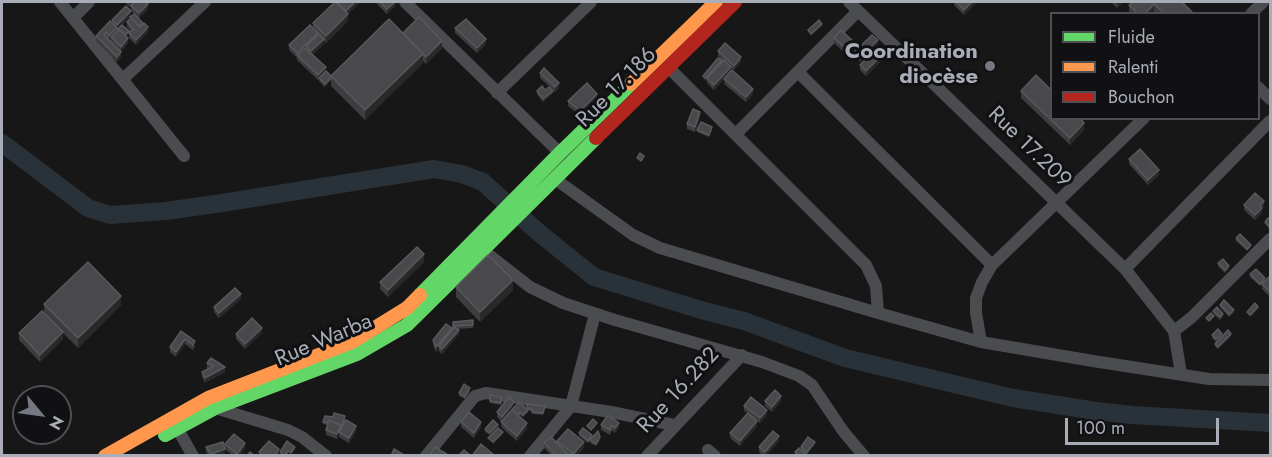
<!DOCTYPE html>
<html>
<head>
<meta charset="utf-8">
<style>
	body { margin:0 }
	#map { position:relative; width:1272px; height:457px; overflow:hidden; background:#171717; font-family:Jost,sans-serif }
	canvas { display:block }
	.frame { position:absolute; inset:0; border:3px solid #a8adb8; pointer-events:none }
	.legend { position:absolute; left:1050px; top:12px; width:210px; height:108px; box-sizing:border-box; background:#111113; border:2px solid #4d4f55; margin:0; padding:8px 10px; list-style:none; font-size:18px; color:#a8adb8 }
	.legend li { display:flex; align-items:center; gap:12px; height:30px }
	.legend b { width:30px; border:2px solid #4d4f55 }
	.north { position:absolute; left:12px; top:385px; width:60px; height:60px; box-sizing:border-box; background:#111113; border:2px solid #4d4f55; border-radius:50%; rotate:119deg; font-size:16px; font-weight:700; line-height:24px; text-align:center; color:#a8adb8 }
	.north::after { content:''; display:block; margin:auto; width:21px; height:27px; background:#757880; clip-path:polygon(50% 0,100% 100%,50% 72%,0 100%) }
	.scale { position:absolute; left:1065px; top:418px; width:154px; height:27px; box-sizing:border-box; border:3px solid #a8adb8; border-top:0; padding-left:8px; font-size:18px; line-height:21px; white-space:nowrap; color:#a8adb8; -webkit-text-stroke:4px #111113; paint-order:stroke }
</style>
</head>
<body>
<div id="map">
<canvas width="1272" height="457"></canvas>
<div class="frame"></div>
<ul class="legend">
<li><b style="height:8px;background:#63d668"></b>Fluide</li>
<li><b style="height:8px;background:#ff974d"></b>Ralenti</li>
<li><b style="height:8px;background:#b3261e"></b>Bouchon</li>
</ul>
<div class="north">N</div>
<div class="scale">100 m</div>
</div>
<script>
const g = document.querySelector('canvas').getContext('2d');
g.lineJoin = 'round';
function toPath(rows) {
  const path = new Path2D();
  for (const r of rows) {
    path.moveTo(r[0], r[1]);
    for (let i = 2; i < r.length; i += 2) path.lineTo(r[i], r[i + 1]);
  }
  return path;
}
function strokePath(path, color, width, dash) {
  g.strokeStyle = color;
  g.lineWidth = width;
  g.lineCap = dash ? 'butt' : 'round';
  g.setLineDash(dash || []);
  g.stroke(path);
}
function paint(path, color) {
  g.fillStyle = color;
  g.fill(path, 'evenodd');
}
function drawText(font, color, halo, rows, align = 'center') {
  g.font = font + ' Jost,sans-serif';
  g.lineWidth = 6;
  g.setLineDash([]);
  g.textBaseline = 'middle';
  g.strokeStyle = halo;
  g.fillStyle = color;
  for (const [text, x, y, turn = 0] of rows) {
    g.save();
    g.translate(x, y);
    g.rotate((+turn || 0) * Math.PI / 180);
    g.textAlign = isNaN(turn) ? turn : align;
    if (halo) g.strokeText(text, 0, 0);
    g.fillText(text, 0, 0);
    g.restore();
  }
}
strokePath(toPath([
	[2,143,88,208,110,215,166,211,222,203,434,169,462,174,483,182,538,232,594,277,701,310,744,321,845,358,1013,398,1096,411,1132,415,1270,423]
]), '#2a3239', 18);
strokePath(toPath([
	[60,2,184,156],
	[405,2,560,153],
	[849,2,1125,269,1174,331,1181,374],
	[1251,14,1263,2],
	[74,17,89,2],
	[668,67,866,265,876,286,878,313],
	[798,72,992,265],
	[123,79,205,2],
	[1258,87,1270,99],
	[497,93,591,2],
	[736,134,858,11],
	[555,179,633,235,660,248,878,313,981,342,1093,361,1209,379,1270,380],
	[484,251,530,287,563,303,615,320,762,362,799,376,812,385,843,431,864,456],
	[1125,269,1270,121],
	[1174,331,1191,318,1270,239],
	[981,342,976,313,976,298,982,282,992,265,1144,118],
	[215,408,288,430,302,437,326,456],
	[177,428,193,456],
	[708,450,715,456],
	[426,456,475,396,486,393,611,412,674,425],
	[530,456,571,406,595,314],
	[647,456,742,355]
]), '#4b4c50', 12);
strokePath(toPath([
	[420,295,560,153,631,84],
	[165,435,215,408,357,354,407,325,596,138]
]), '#63d668', 14);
strokePath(toPath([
	[631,84,716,2],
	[105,456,208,398,352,342,407,308,420,295]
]), '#ff974d', 14);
strokePath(toPath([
	[596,138,735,2]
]), '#b3261e', 14);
paint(toPath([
	[124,2,135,2,130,7],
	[336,2,360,2,348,14,348,21,326,43,324,41,324,44,312,55,326,72,331,77,403,33,442,48,426,64,423,61,423,63,365,120,331,86,331,80,325,87,319,81,319,79,318,80,297,60,297,57,297,58,289,50,289,45,313,28,313,23],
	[375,2,396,2,396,5,387,14],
	[954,2,977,2,964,15,954,5],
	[1111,2,1123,2,1117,8],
	[1182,2,1192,14,1129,14,1129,5],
	[131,6,148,9,139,18,131,11],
	[131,16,122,25,129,33,131,31,127,27,127,22,148,32,136,45,129,38,129,33,126,36,128,43,121,52,121,57,117,62,96,41,96,36,112,23,112,20],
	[455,28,486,44,477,53,455,33],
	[834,38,855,48,848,56,834,43],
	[878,45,860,62,855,56,855,51],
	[718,51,741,62,734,70,731,68,731,71,753,94,746,102,724,84,725,78,714,90,707,83,707,79,706,81,703,78,703,76,723,60,718,56],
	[883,59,866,76,860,70,860,65],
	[540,73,559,88,555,92,540,78],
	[545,90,553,93,543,102,537,94,537,91],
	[1021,91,1084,130,1070,145,1021,98],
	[597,99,580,116,568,106,568,101],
	[700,117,695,132,687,129,687,124],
	[697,130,712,130,709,137,697,132],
	[1129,159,1159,175,1148,185,1129,164],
	[1244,205,1264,206,1262,209,1262,213,1255,220,1244,210],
	[1270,220,1270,230,1265,224,1265,222],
	[1236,238,1251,247,1247,251,1236,241],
	[424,262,388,297,380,289,380,282],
	[1218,263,1229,268,1225,273,1218,266],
	[1250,274,1265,281,1260,286,1250,277],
	[1270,276,1270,297,1262,289,1262,284],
	[456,287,513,290,480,322,456,297],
	[241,299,219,318,214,312,214,307],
	[44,304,121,305,78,348,63,333,63,339,40,362,19,340,19,333,44,313],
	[1220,305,1234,312,1229,317,1220,307],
	[1213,311,1223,316,1220,320,1213,313],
	[473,320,473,328,457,329,459,334,442,354,439,351,439,349,436,352,433,345,433,340,452,330,453,322],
	[181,331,195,346,193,350,185,344,176,357,170,352,170,347],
	[262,333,245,349,236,339,236,334],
	[1212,335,1222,336,1231,336,1218,349,1215,346,1215,344,1216,342,1212,338],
	[211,358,225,372,205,383,202,377,202,372,208,369,207,368,207,363],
	[470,391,465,399,459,396,459,393],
	[490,395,501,397,501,405,490,403],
	[765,401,781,401,772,412,765,406],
	[526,404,545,408,543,415,532,414,532,411,528,411,528,412,523,417,520,415,519,416,527,428,517,441,501,427,502,422,497,417,497,412,514,407,527,409],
	[744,406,767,415,760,423,756,420,757,426,740,446,730,438,730,433,747,413,744,411],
	[608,415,619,428,615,433,612,430,610,435,601,430,601,425],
	[333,417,345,419,343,426,356,431,349,443,339,437,339,433,337,439,326,435,326,430,327,425,323,424,323,422],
	[493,420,490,435,485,432,485,429],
	[461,422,481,427,474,438,461,427],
	[579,433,592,438,600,440,596,446,590,443,590,440,588,443,579,436],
	[557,441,584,447,577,456,552,456,544,448,544,443,557,443],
	[779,441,766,456,764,456,759,452,759,447],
	[225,444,245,448,239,456,233,456,225,449],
	[815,444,807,454,809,456,795,456,795,452,801,449,801,447],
	[206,447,225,454,221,456,209,456,206,452]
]), '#3d3d3f');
paint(toPath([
	[355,2,360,2,348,14,348,21,326,43,326,36,346,11],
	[395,2,396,2,396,5,387,14,387,9],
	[972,2,977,2,964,15,964,10],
	[1118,2,1123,2,1117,8,1117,3],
	[148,4,148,9,139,18,139,13],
	[1154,4,1154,14,1145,14],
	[131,11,131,16,111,37,111,40,109,41,109,36,117,28,117,25],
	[822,24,822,26,811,36,811,34],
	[148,27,148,32,136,45,136,40],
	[318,33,318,38,306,46,306,49,297,55,297,58,297,53],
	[128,38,128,43,121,52,121,47],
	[324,39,324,44,311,56,311,51],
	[486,39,486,44,477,53,477,48],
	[878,40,878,45,860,62,860,57],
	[442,41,442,48,426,64,426,57],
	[855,43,855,48,848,56,848,51],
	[121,52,121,57,117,62,117,57],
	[423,54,423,63,365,120,365,110],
	[883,54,883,59,866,76,866,71],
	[741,57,741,62,734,70,734,66],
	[326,67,326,72,318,80,318,75],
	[731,67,731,72,714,90,714,85],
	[331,78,331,80,325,87,325,84],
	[559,83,559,88,555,92,555,87],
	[753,89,753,94,746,102,746,97],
	[553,91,553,93,543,102,543,99],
	[597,94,597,99,580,116,580,111],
	[700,112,700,117,695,132,695,127],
	[1084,123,1084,130,1070,145,1070,138],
	[1159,170,1159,175,1148,185,1148,180],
	[1264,201,1264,206,1262,209,1262,213,1255,220,1255,215,1260,206],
	[424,254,424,262,388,297,388,290],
	[513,280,513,290,480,322,480,312],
	[241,294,241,299,219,318,219,313],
	[121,296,121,305,78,348,78,338],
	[1258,307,1258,309,1250,318,1250,315],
	[262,328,262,333,245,349,245,344],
	[452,328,452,333,439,346,439,349,436,352,436,347],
	[459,330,459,334,442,354,442,349],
	[63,332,63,339,40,362,40,355],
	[1231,334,1231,336,1218,349,1218,347],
	[185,339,185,344,176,357,176,352],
	[225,367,225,372,205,383,205,378],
	[781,396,781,401,772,412,772,407],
	[514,402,514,407,502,422,502,417],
	[767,410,767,415,760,423,760,418],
	[757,421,757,426,740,446,740,441],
	[481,422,481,427,474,438,474,433],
	[527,423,527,428,517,441,517,436],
	[619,423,619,428,615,433,615,428],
	[341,425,341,430,337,439,337,434],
	[356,426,356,431,349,443,349,438],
	[503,432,503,434,493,445,493,442],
	[779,436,779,441,766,456,765,456,765,452],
	[584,442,584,447,577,456,573,456],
	[815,442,815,444,807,454,807,452],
	[245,443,245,448,239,456,237,456,237,454],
	[225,449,225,454,221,456,211,456,211,454],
	[279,449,279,454,278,456,275,456]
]), '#29292a');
const building = toPath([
	[135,2,146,2,148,4,139,13,131,6,135,2],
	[335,2,348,14,326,36,313,23,335,2],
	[336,2,355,2,346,11,336,2],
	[380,2,395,2,387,9,380,2],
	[956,2,972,2,964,10,956,2],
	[1133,2,1182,2,1192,12,1190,14,1163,14,1164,13,1154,4,1145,14,1138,14,1129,5,1133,2],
	[126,6,131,11,117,25,112,20,126,6],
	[134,14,143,23,140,26,130,17,134,14],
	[419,17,442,41,426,57,403,33,419,17],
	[131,18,140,27,144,23,148,27,136,40,129,33,133,29,127,22,131,18],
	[389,19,423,54,365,110,331,76,389,19],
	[466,19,486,39,477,48,455,28,466,19],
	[819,20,822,24,811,34,808,30,819,20],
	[110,21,117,28,109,36,106,32,104,35,121,52,117,57,96,36,110,21],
	[122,25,129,31,125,35,118,29,122,25],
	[310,25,318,33,297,53,289,45,310,25],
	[119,29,128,38,121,47,111,37,119,29],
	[841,30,855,43,848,51,834,38,841,30],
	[319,34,324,39,311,51,306,46,319,34],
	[872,35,878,40,860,57,855,51,872,35],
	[725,43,741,57,734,66,718,51,725,43],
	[305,48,326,67,318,75,297,55,305,48],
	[876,48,883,54,866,71,860,65,876,48],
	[718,58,722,60,706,78,703,76,718,58],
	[724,60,731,67,714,85,707,78,724,60],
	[544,68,559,83,555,87,540,73,544,68],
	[732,70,753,89,746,97,724,79,732,70],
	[326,71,332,77,325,84,319,78,326,71],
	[1036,75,1052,91,1052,118,1080,118,1084,123,1070,138,1021,91,1036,75],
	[587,83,597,94,580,111,568,101,587,83],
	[542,86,545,90,549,87,553,91,543,99,537,91,542,86],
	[693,109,700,112,695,127,687,124,693,109],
	[701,122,712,127,709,135,697,130,701,122],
	[1140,149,1159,170,1148,180,1129,159,1140,149],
	[640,153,644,156,641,161,637,158,640,153],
	[1255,193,1264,201,1260,206,1262,208,1255,215,1244,205,1255,193],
	[1268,218,1270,220,1270,227,1265,222,1268,218],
	[1240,234,1251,245,1247,249,1236,238,1240,234],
	[417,247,424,254,388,290,380,282,417,247],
	[488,255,513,280,480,312,456,287,488,255],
	[1223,259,1229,266,1225,270,1218,263,1223,259],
	[88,262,121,296,78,338,44,304,88,262],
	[1256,269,1265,278,1260,284,1250,274,1256,269],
	[1270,276,1270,292,1262,284,1270,276],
	[235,288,241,294,219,313,214,307,235,288],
	[1224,300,1234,310,1229,314,1220,305,1224,300],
	[1255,303,1258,307,1250,315,1247,312,1255,303],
	[1217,307,1223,314,1220,317,1213,311,1217,307],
	[42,311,63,332,40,355,19,333,42,311],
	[1211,313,1214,316,1209,321,1206,318,1211,313],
	[252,318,262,328,245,344,236,334,252,318],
	[473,320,473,325,453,326,453,322,473,320],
	[446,324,452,328,436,347,433,340,446,324],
	[454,327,459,330,442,349,439,346,454,327],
	[1218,329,1222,334,1216,339,1212,335,1218,329],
	[1228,330,1231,334,1218,347,1215,344,1228,330],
	[181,331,195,341,193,345,185,339,176,352,170,347,181,331],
	[211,358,225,367,205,378,202,372,214,366,207,363,211,358],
	[464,384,470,388,465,397,459,393,464,384],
	[775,390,781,396,772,407,765,401,775,390],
	[490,395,501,397,501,403,490,401,490,395],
	[509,397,514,402,502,417,497,412,509,397],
	[751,397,767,410,760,418,744,406,751,397],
	[519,402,528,410,523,415,520,412,518,415,512,410,519,402],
	[526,404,545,406,543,413,532,412,532,409,528,408,526,404],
	[512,410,527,423,517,436,501,422,512,410],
	[469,412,481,422,474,433,461,422,469,412],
	[334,413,345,416,342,426,329,420,328,423,323,422,325,416,333,417,334,413],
	[748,413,757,421,740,441,730,433,748,413],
	[608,415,619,423,615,428,612,425,610,430,601,425,608,415],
	[593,419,597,423,591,430,587,426,593,419],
	[329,420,341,425,337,434,326,430,329,420],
	[346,420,356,426,349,438,339,432,346,420],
	[493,420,498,425,490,433,485,429,493,420],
	[498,428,503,432,493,442,488,438,498,428],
	[583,428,592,435,588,441,579,433,583,428],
	[568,429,584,442,573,454,557,441,568,429],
	[598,431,600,437,596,444,590,440,598,431],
	[773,431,779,436,765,452,759,447,773,431],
	[234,434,245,443,237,454,225,444,234,434],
	[551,437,570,456,557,456,544,443,551,437],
	[808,437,815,442,807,452,801,447,808,437],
	[269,441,279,449,275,456,263,456,259,452,269,441],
	[287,441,295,447,291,453,288,451,285,456,280,452,287,441],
	[223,442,225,449,211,454,206,447,223,442],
	[481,444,495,456,472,456,481,444],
	[435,447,448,455,448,456,429,456,435,447],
	[799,448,809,456,799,456,795,452,799,448],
	[394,449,404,455,404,456,391,456,394,449],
	[464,450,471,456,462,456,460,454,464,450],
	[250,452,255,456,247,456,250,452]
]);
paint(building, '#49494c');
strokePath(building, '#58595d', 1.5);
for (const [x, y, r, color] of [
	[990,66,6,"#757880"]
]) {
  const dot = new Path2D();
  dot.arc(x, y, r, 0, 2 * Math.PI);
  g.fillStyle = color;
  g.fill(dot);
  strokePath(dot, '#111113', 2);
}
drawText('bold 22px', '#a8adb8', '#111113', [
	["Coordination",978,53],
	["diocèse",978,78]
], 'right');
drawText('22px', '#a8adb8', '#111113', [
	["Rue 17.186",617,88,-45],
	["Rue 17.209",1029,148,44],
	["Rue Warba",324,341,-23],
	["Rue 16.282",679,391,-47]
]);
</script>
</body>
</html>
